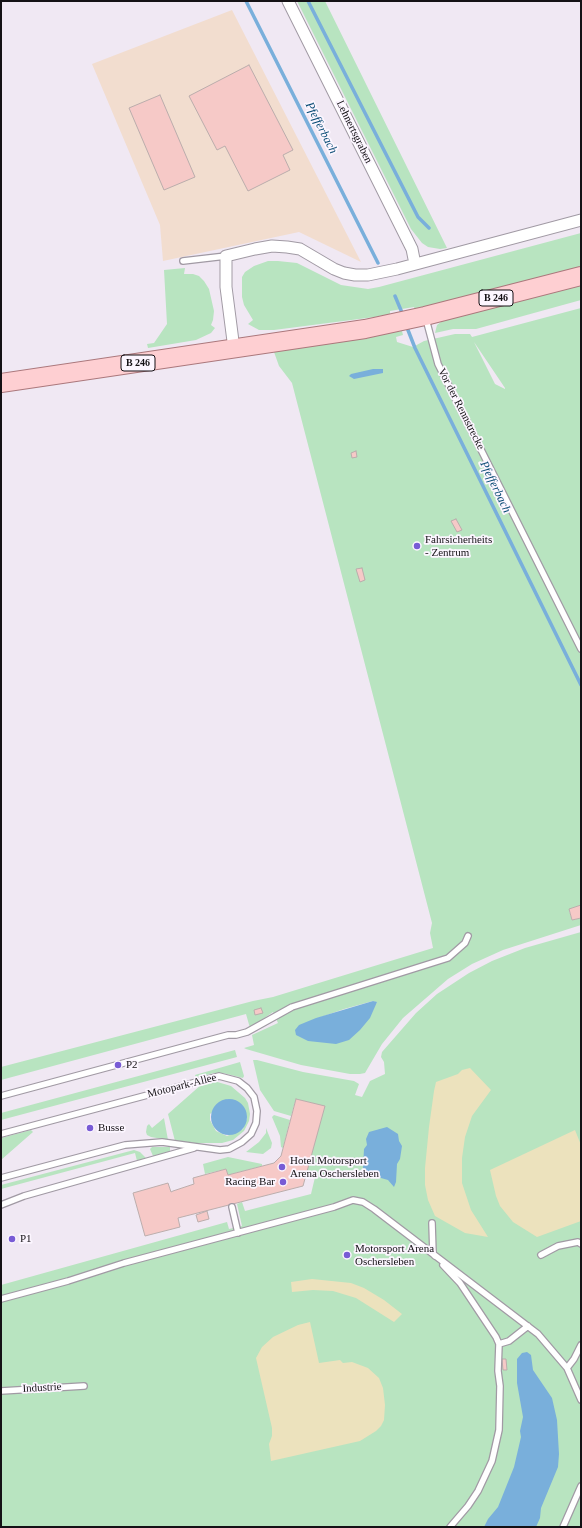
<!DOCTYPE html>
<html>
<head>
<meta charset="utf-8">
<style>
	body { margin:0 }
	#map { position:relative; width:582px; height:1528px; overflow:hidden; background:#f0e8f3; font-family:"Times New Roman",serif }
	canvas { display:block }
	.frame { position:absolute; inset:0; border:2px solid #141115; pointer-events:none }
</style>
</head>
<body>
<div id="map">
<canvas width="582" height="1528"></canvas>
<div class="frame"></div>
</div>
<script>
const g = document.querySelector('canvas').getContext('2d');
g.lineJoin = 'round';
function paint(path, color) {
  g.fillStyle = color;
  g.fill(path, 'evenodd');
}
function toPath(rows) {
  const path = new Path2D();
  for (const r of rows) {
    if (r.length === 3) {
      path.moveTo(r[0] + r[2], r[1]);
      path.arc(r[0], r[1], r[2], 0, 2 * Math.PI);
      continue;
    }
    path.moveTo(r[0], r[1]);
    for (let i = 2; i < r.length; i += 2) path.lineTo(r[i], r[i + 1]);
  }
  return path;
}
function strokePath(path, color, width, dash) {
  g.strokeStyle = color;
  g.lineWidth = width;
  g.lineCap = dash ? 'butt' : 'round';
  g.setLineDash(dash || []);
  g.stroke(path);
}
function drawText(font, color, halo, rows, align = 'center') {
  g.font = font + ' "Times New Roman",serif';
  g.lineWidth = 3.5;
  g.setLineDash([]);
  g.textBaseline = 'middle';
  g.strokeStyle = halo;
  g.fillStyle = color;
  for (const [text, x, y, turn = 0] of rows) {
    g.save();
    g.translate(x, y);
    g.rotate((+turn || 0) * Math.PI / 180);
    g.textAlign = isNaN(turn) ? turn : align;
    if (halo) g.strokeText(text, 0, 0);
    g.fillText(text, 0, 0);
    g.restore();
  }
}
paint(toPath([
	[232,10,361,262,299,232,163,261,160,225,92,64]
]), '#f2ddcf');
paint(toPath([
	[297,1,325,1,447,248,440,249,428,247,422,243,411,229],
	[581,233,581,269,415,311,414,307,390,311,390,315,274,330,259,330,248,324,253,320,244,305,242,297,242,277,245,272,254,266,268,261,278,261,297,263,341,285,368,289,379,287],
	[185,268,184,274,193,274,199,276,204,281,209,289,214,311,213,320,211,325,215,328,211,333,196,340,148,348,147,344,154,343,167,324,164,270],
	[581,282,581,300,476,329,453,329,435,333,437,325,446,318],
	[581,308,581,905,569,910,572,920,581,918,581,925,503,950,472,964,448,979,403,1018,382,1044,365,1073,360,1074,350,1074,301,1065,246,1049,244,1048,254,1045,252,1035,278,1023,273,1012,250,1028,246,1014,1,1080,1,1067,253,1001,273,997,433,948,430,933,432,923,292,383,279,366,274,352,402,331,403,335,396,337,397,342,413,347,424,341,455,334,470,334,472,337],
	[474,342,505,388,505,389,495,384],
	[373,1001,377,1003,310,1021,344,1009],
	[581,932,581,1527,1,1527,1,1285,227,1222,229,1229,242,1226,237,1204,242,1202,245,1211,311,1194,316,1173,307,1171,324,1107,296,1099,291,1116,274,1111,260,1090,253,1060,257,1060,303,1072,354,1081,359,1084,355,1095,362,1097,370,1081,385,1074,384,1062,381,1057,382,1052,416,1013,437,994,469,973,492,961,525,948],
	[235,1050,237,1057,1,1120,1,1113],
	[240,1062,244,1076,243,1078,223,1073,214,1073,196,1078,195,1075],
	[214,1081,231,1086,245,1098,248,1103,250,1114,249,1121,244,1131,233,1140,222,1143,194,1143,175,1141,168,1114,202,1084],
	[228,1099,239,1103,247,1118,243,1129,227,1136,216,1131,210,1120,210,1114],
	[274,1115,290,1120,283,1148,281,1147,280,1136,272,1117],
	[164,1118,168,1140,151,1137,147,1135,146,1132,147,1126,149,1124,152,1128],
	[266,1128,272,1143,271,1148,263,1154,246,1152,259,1142,266,1133],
	[31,1130,33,1132,1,1160,1,1138],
	[152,1147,170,1147,170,1152,153,1156,150,1149],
	[134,1150,140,1152,146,1158,137,1161,135,1153,1,1189,1,1185],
	[228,1157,262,1164,262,1166,228,1175,226,1169,205,1174,203,1164]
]), '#b8e4c0');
paint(toPath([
	[470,1068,491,1090,472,1116,465,1137,462,1158,462,1183,471,1210,488,1237,465,1233,435,1216,428,1200,425,1185,425,1168,429,1127,434,1091,436,1082,458,1074,462,1070],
	[575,1130,581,1145,581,1221,537,1237,513,1222,500,1206,496,1196,490,1170],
	[312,1279,351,1283,364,1288,384,1300,402,1314,394,1322,356,1298,333,1291,313,1290,292,1292,291,1282],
	[310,1322,319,1363,340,1360,343,1363,352,1362,368,1368,379,1378,383,1388,385,1405,384,1420,381,1426,376,1431,360,1441,271,1461,269,1444,272,1436,272,1428,256,1358,262,1347,273,1337,298,1325]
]), '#ece2bd');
paint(toPath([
	[373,369,383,369,383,373,354,379,349,376,351,374],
	[373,1001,377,1002,370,1018,360,1030,349,1040,336,1044,308,1041,296,1035,295,1030,299,1025,316,1018],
	[229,1117,18],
	[387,1127,398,1134,399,1141,402,1146,400,1159,397,1164,396,1182,394,1187,388,1180,367,1174,363,1168,364,1149,367,1145,366,1139,369,1132],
	[527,1352,531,1355,533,1370,552,1398,557,1420,559,1454,558,1467,541,1508,540,1518,536,1527,484,1527,488,1519,498,1507,514,1467,521,1437,520,1431,523,1417,517,1383,517,1359,522,1353]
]), '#79afdb');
strokePath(toPath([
	[246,1,378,263],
	[308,1,418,217,429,228],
	[395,296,403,315],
	[406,325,415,348,581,685]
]), '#79afdb', 3.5);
const building = toPath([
	[249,65,293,150,283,155,290,170,248,191,225,146,217,150,189,96,249,65],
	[160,95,195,177,164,190,129,108,160,95],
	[356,451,357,457,352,458,351,453,356,451],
	[456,519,462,530,457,532,451,521,456,519],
	[362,568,365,580,360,582,356,569,362,568],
	[581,905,581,918,572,920,569,909,581,905],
	[261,1008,263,1013,255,1015,254,1010,261,1008],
	[296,1099,325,1106,303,1186,178,1218,180,1227,145,1236,133,1193,168,1183,171,1192,173,1191,194,1184,193,1178,226,1169,228,1175,274,1163,281,1156,296,1099],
	[207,1211,209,1219,198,1222,196,1215,207,1211],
	[502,1359,506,1359,507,1370,503,1370,502,1359]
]);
paint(building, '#f6c9c7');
strokePath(building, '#bbadac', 1);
const lane = toPath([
	[183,261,226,256],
	[426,319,438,364,581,649],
	[1,1096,228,1035,236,1035,247,1032,292,1007,448,958,465,943,468,936],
	[1,1134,219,1076,238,1081,247,1088,254,1097,257,1111,256,1123,251,1134,242,1142,229,1149,220,1150,162,1142,125,1145,1,1178],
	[1,1205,24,1196,194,1148],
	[232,1207,238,1233],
	[432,1223,433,1254,435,1256],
	[541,1255,558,1246,578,1242,581,1244],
	[443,1265,460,1283,496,1337,499,1344,498,1371,500,1386,499,1430,492,1461,478,1491,468,1506,450,1527],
	[1,1299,68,1281,124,1263,334,1207,353,1200,363,1202,374,1209,538,1334,567,1368,581,1400],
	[499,1344,509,1341,528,1326],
	[567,1368,574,1359,581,1345],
	[1,1391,84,1386],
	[563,1527,581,1486]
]);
const street = toPath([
	[288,1,412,249,415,264],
	[234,349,226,287,226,256,255,249,272,246,287,247,300,249,334,269,344,273,355,275,368,275,397,269,581,220]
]);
const primary = toPath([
	[1,383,365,329,425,316,581,276]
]);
strokePath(lane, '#a19aa4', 8);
strokePath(street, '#a19aa4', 13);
strokePath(primary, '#ab787c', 20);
strokePath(lane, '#fff', 5.5);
strokePath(street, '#fff', 11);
strokePath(primary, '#fecfd2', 18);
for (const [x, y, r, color] of [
	[417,546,4,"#785bd5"],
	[118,1065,4,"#785bd5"],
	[90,1128,4,"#785bd5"],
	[282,1167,4,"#785bd5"],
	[283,1182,4,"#785bd5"],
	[12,1239,4,"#785bd5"],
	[347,1255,4,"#785bd5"]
]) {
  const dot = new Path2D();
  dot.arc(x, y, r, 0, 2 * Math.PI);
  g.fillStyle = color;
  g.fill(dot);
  strokePath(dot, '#fcf6ff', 1.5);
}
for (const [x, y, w] of [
	[496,298,34],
	[138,363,34]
]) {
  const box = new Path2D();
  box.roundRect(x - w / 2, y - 8, w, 16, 3);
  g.fillStyle = '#fcf6ff';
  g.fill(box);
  strokePath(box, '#141115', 1);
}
drawText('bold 10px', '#141115', null, [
	["B 246",496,298],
	["B 246",138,363]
]);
drawText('11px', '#141115', '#fcf6ff', [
	["Lehnertsgraben",354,132,64],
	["Vor der Rennstrecke",461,409,63],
	["Motopark-Allee",182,1086,-14],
	["Industrie",42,1388,-3]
]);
drawText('11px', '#141115', '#fcf6ff', [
	["Fahrsicherheits",425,540],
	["- Zentrum",425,553],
	["P2",126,1065],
	["Busse",98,1128],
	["Hotel Motorsport",290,1161],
	["Arena Oschersleben",290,1174],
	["Racing Bar",275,1182,"right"],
	["P1",20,1239],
	["Motorsport Arena",355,1249],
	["Oschersleben",355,1262]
], 'left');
drawText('italic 12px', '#084b74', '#fcf6ff', [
	["Pfefferbach",321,128,63],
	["Pfefferbach",495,487,64]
]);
</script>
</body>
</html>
